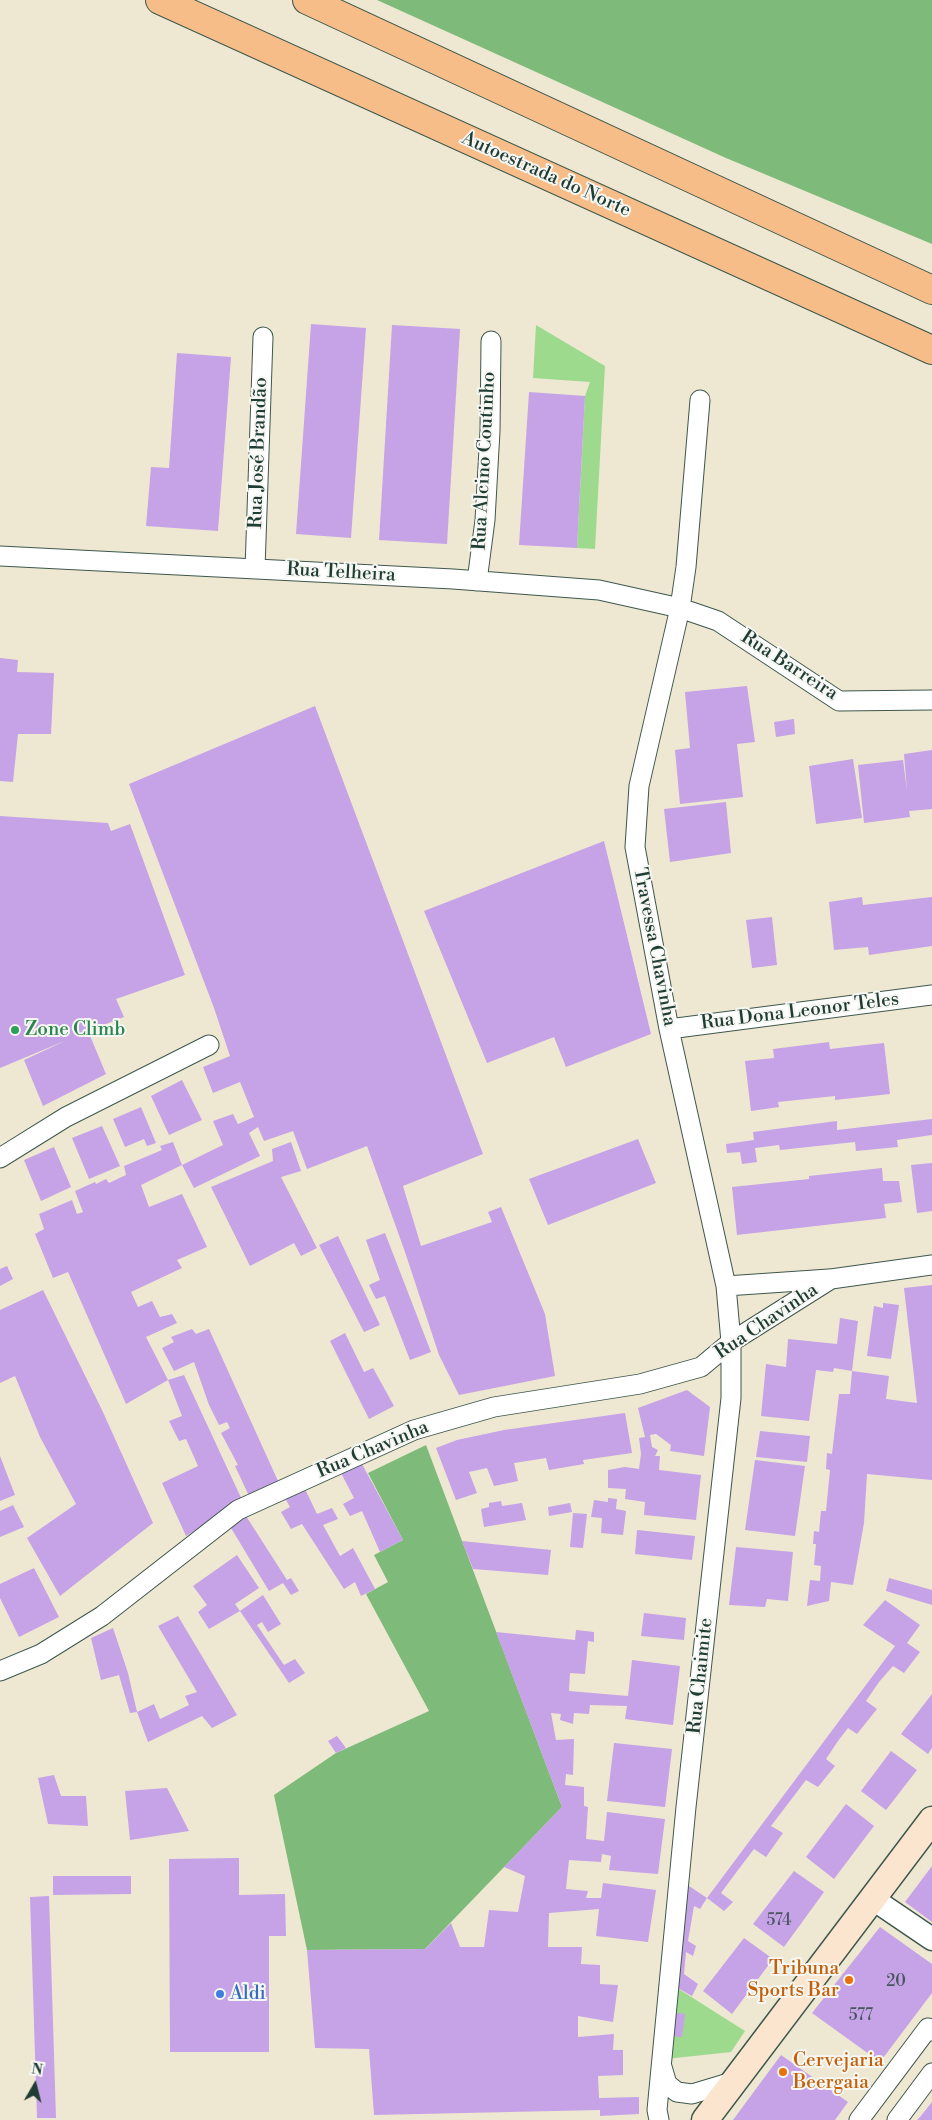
<!DOCTYPE html>
<html>
<head>
<meta charset="utf-8">
<style>
	body { margin:0 }
	#map { position:relative; width:932px; height:2120px; overflow:hidden; background:#eee8d2; font-family:"Libre Bodoni",serif }
	canvas { display:block }
	.north { position:absolute; left:10px; top:2060px; width:50px; height:50px; -webkit-text-stroke:4px #f6f6f2; paint-order:stroke; rotate:8deg; font-size:14px; font-weight:700; line-height:20px; text-align:center; color:#1f3d34 }
	.north::after { content:''; display:block; margin:auto; width:18px; height:22px; background:#1f3d34; clip-path:polygon(50% 0,100% 100%,50% 72%,0 100%) }
</style>
</head>
<body>
<div id="map">
<canvas width="932" height="2120"></canvas>
<div class="north">N</div>
</div>
<script>
const g = document.querySelector('canvas').getContext('2d');
g.lineJoin = 'round';
function paint(path, color) {
  g.fillStyle = color;
  g.fill(path, 'evenodd');
}
function toPath(rows) {
  const path = new Path2D();
  for (const r of rows) {
    path.moveTo(r[0], r[1]);
    for (let i = 2; i < r.length; i += 2) path.lineTo(r[i], r[i + 1]);
  }
  return path;
}
function strokePath(path, color, width, dash) {
  g.strokeStyle = color;
  g.lineWidth = width;
  g.lineCap = dash ? 'butt' : 'round';
  g.setLineDash(dash || []);
  g.stroke(path);
}
function drawText(font, color, halo, rows, align = 'center') {
  g.font = font + ' "Libre Bodoni",serif';
  g.lineWidth = 4;
  g.setLineDash([]);
  g.textBaseline = 'middle';
  g.strokeStyle = halo;
  g.fillStyle = color;
  for (const [text, x, y, turn = 0] of rows) {
    g.save();
    g.translate(x, y);
    g.rotate((+turn || 0) * Math.PI / 180);
    g.textAlign = isNaN(turn) ? turn : align;
    if (halo) g.strokeText(text, 0, 0);
    g.fillText(text, 0, 0);
    g.restore();
  }
}
paint(toPath([
	[536,325,605,366,595,549,577,548,585,396,590,382,533,378],
	[674,1986,745,2031,731,2052,666,2059]
]), '#9dda8e');
paint(toPath([
	[377,0,932,0,932,244,726,158],
	[426,1445,562,1807,425,1949,307,1950,274,1795,336,1753,429,1711,366,1594,388,1582,374,1555,403,1540,368,1473]
]), '#7eba79');
paint(toPath([
	[311,324,366,328,351,538,296,534],
	[392,325,460,329,447,544,379,540],
	[177,353,231,357,218,531,146,526,151,467,169,468],
	[529,392,585,396,577,548,519,545],
	[0,658,18,660,17,672,54,673,51,734,18,734,13,782,0,781],
	[747,686,755,742,737,744,743,797,680,804,675,750,690,748,685,692],
	[315,706,483,1154,403,1186,421,1246,492,1222,488,1212,501,1207,545,1314,555,1376,459,1395,439,1355,405,1252,367,1146,307,1169,293,1131,264,1141,258,1127,249,1133,260,1156,194,1188,182,1165,141,1185,149,1207,182,1194,207,1247,177,1260,182,1268,131,1292,138,1307,152,1301,160,1317,172,1314,177,1323,146,1337,168,1380,184,1375,243,1502,186,1536,162,1483,198,1466,186,1439,179,1441,169,1421,182,1416,168,1380,126,1404,68,1272,53,1278,35,1234,44,1229,39,1214,72,1200,77,1214,83,1212,75,1191,95,1182,96,1184,106,1179,109,1183,126,1175,124,1166,162,1150,160,1146,173,1142,182,1165,223,1145,213,1121,233,1114,238,1124,254,1117,240,1082,213,1093,203,1067,230,1056,214,1008,129,784],
	[794,719,795,734,776,737,774,722],
	[932,750,932,809,909,811,910,817,864,823,858,765,903,760,907,791,904,754],
	[853,759,862,818,816,824,809,766],
	[726,802,731,853,670,862,664,809],
	[0,816,108,823,111,831,130,824,185,975,116,999,124,1017,88,1031,106,1074,43,1106,24,1060,67,1040,0,1068],
	[604,841,651,1034,566,1067,554,1037,487,1063,424,911],
	[862,897,863,905,932,897,932,946,869,955,868,947,834,950,829,902],
	[772,917,777,965,752,968,746,920],
	[829,1042,830,1049,884,1043,890,1094,835,1100,835,1096,778,1102,779,1107,751,1111,745,1061,774,1058,773,1049],
	[182,1080,202,1120,169,1135,151,1096],
	[141,1107,156,1143,147,1146,144,1139,125,1147,113,1119],
	[932,1119,932,1135,897,1140,898,1147,856,1151,855,1142,780,1150,779,1145,755,1148,757,1162,742,1164,740,1152,727,1153,726,1144,754,1140,753,1132,837,1121,837,1130],
	[102,1126,120,1166,89,1179,72,1138],
	[638,1139,656,1183,548,1225,529,1179],
	[291,1142,301,1171,281,1177,317,1248,301,1256,294,1243,250,1266,211,1187,273,1161,272,1149],
	[54,1147,71,1187,41,1201,24,1160],
	[932,1163,932,1211,917,1213,911,1165],
	[882,1168,883,1181,899,1181,902,1202,884,1204,886,1218,737,1235,732,1187,809,1179,809,1176],
	[385,1233,431,1352,410,1360,385,1296,376,1299,369,1285,380,1280,366,1240],
	[338,1236,380,1325,364,1332,319,1245],
	[7,1266,13,1279,0,1286,0,1269],
	[932,1285,932,1480,867,1474,864,1523,853,1585,831,1582,829,1601,807,1606,810,1580,820,1581,821,1566,814,1565,816,1544,813,1544,814,1531,819,1532,821,1511,826,1511,830,1470,826,1469,827,1453,832,1454,839,1394,850,1394,852,1371,889,1376,886,1399,917,1403,904,1288],
	[43,1290,102,1410,153,1523,60,1596,27,1538,76,1504,40,1437,15,1376,0,1383,0,1310],
	[883,1303,899,1305,891,1359,867,1356,874,1306,883,1308],
	[840,1318,858,1321,852,1371,834,1368,833,1372,816,1370,809,1421,761,1416,766,1364,786,1367,788,1339,837,1344],
	[192,1329,196,1334,209,1329,278,1481,250,1498,235,1466,238,1465,221,1433,230,1428,227,1422,219,1425,209,1405,194,1362,174,1371,162,1348,174,1342,171,1337],
	[345,1333,364,1372,373,1368,394,1406,369,1419,330,1341],
	[687,1390,710,1407,704,1456,670,1451,671,1445,656,1434,650,1435,652,1447,658,1450,655,1456,660,1456,659,1470,701,1475,696,1520,644,1515,645,1502,625,1499,626,1489,608,1488,608,1470,625,1467,639,1469,641,1454,639,1438,645,1437,638,1408],
	[625,1413,632,1453,583,1460,584,1464,549,1470,546,1458,514,1463,518,1481,494,1486,487,1468,469,1472,477,1493,456,1500,436,1448,457,1440,504,1430],
	[760,1431,810,1436,807,1462,756,1457],
	[0,1456,15,1495,0,1501],
	[755,1460,805,1466,795,1536,745,1530],
	[362,1464,403,1540,380,1552,362,1511,350,1516,343,1504,354,1498,341,1473],
	[305,1489,317,1514,332,1508,338,1519,323,1525,340,1556,353,1548,375,1589,361,1596,355,1582,344,1589,302,1524,291,1529,281,1512,290,1507,285,1498],
	[608,1498,617,1499,616,1509,626,1511,623,1535,601,1533,602,1518,591,1517,594,1500,608,1502],
	[501,1501,502,1506,522,1503,526,1520,484,1527,481,1509,489,1507,489,1503],
	[570,1503,572,1512,549,1516,548,1507],
	[13,1505,24,1527,0,1537,0,1511],
	[573,1513,587,1514,583,1548,570,1547],
	[246,1516,287,1580,291,1578,299,1591,291,1595,283,1583,269,1591,231,1528],
	[637,1530,695,1536,692,1560,635,1554],
	[462,1541,551,1550,548,1575,473,1569],
	[736,1547,793,1552,788,1601,767,1599,765,1607,729,1605],
	[237,1555,259,1588,235,1604,240,1611,209,1629,198,1612,207,1605,193,1586],
	[34,1568,59,1617,19,1637,0,1598,0,1584],
	[889,1578,932,1590,932,1605,886,1591],
	[263,1595,281,1624,268,1632,262,1622,257,1625,284,1665,295,1659,305,1673,289,1683,240,1611],
	[885,1600,920,1625,907,1643,920,1652,904,1673,893,1666,879,1682,866,1701,877,1709,857,1734,848,1728,838,1741,826,1759,835,1766,818,1787,806,1780,771,1826,783,1833,766,1857,754,1849,738,1870,721,1893,733,1902,724,1911,707,1898,895,1646,863,1625],
	[644,1613,686,1618,684,1640,641,1636],
	[178,1616,237,1715,212,1728,202,1716,148,1742,137,1712,154,1704,160,1719,189,1705,185,1696,197,1692,158,1626],
	[113,1628,128,1673,137,1712,130,1713,119,1675,101,1680,91,1638],
	[576,1630,594,1632,594,1642,588,1641,585,1674,570,1673,569,1691,628,1696,632,1660,680,1666,673,1725,625,1719,627,1706,590,1705,589,1714,574,1713,573,1724,560,1720,561,1714,551,1713,556,1740,574,1739,573,1775,566,1774,565,1785,584,1787,584,1806,588,1807,586,1839,604,1841,607,1812,665,1819,658,1874,609,1870,611,1856,602,1854,601,1862,569,1860,566,1889,588,1891,586,1898,601,1898,603,1883,656,1890,648,1942,596,1936,599,1909,549,1913,548,1947,582,1947,581,1964,600,1965,600,1984,618,1985,613,2022,578,2016,578,2037,614,2034,613,2050,623,2050,623,2075,598,2076,599,2098,639,2097,639,2114,600,2116,600,2110,374,2115,369,2049,315,2048,307,1950,425,1949,451,1923,460,1947,484,1947,489,1910,518,1912,525,1876,504,1867,562,1807,496,1632,575,1640],
	[932,1694,932,1748,928,1754,901,1734],
	[337,1736,346,1748,336,1753,328,1741],
	[614,1743,672,1749,665,1807,607,1801],
	[891,1751,917,1770,886,1810,861,1791],
	[54,1775,61,1796,86,1796,88,1826,48,1824,38,1778],
	[167,1788,189,1831,130,1840,125,1791],
	[846,1804,874,1826,834,1879,806,1857],
	[239,1858,239,1895,285,1894,286,1936,269,1936,269,2052,170,2052,169,1859],
	[932,1866,932,1922,905,1902],
	[794,1871,824,1892,784,1947,753,1924],
	[53,1876,131,1876,131,1894,53,1895],
	[686,1884,707,1898,700,1909,694,1906,688,1941,696,1946,693,1956,686,1952,684,1974,698,1984,692,1996,674,1986],
	[49,1896,56,2118,37,2118,30,1897],
	[880,1927,932,1964,932,1993,880,2062,812,2013],
	[744,1938,773,1959,732,2014,703,1991],
	[671,2012,685,2014,682,2037,669,2036],
	[781,2055,848,2102,835,2120,733,2120],
	[932,2102,932,2120,917,2120,920,2117]
]), '#c6a2e6');
const minor = toPath([
	[0,556,453,579,599,590,680,608,718,621,839,701,932,700],
	[255,569,263,337],
	[477,581,485,520,490,431,491,341],
	[669,1029,932,995],
	[0,1158,66,1117,209,1045],
	[726,1286,829,1279],
	[0,1671,41,1654,102,1616,238,1510,414,1430,494,1407,640,1384,701,1367,731,1342,831,1279,932,1265],
	[662,2067,667,2084,677,2092,692,2094,735,2081],
	[659,2120,657,2110,686,1807,731,1398,731,1342,726,1286,669,1029,635,847,639,786,680,608,686,567,700,400],
	[859,2120,928,2028,932,2031],
	[897,2120,932,2073]
]);
const tertiary = toPath([
	[873,1899,932,1939]
]);
const secondary = toPath([
	[705,2120,932,1820]
]);
const motorway = toPath([
	[160,0,932,350],
	[307,0,932,290]
]);
strokePath(minor, '#3e574c', 21);
strokePath(tertiary, '#3e574c', 25);
strokePath(secondary, '#3e574c', 29);
strokePath(motorway, '#3e574c', 30);
strokePath(minor, '#fff', 19);
strokePath(tertiary, '#fff', 22);
strokePath(secondary, '#fce5cf', 26);
strokePath(motorway, '#f7bd88', 28);
for (const [x, y, r, color] of [
	[15,1030,5,"#2e9e5b"],
	[849,1980,5,"#e8710a"],
	[220,1994,5,"#3f7fe0"],
	[783,2072,5,"#e8710a"]
]) {
  const dot = new Path2D();
  dot.arc(x, y, r, 0, 2 * Math.PI);
  g.fillStyle = color;
  g.fill(dot);
  strokePath(dot, '#f6f6f2', 2);
}
drawText('16px', '#495660', null, [
	["574",779,1921],
	["20",896,1982],
	["577",861,2016]
]);
drawText('19px', '#1f3d34', '#f6f6f2', [
	["Autoestrada do Norte",546,175,24],
	["Rua José Brandão",259,453,-88],
	["Rua Alcino Coutinho",485,461,-87],
	["Rua Telheira",341,573,3],
	["Rua Barreira",789,666,33],
	["Travessa Chavinha",654,947,79],
	["Rua Dona Leonor Teles",800,1012,-7],
	["Rua Chavinha",767,1322,-34],
	["Rua Chavinha",373,1450,-23],
	["Rua Chaimite",701,1676,-84]
]);
drawText('19px', '#27864d', '#f6f6f2', [
	["Zone Climb",25,1030]
], 'left');
drawText('19px', '#c56008', '#f6f6f2', [
	["Tribuna",839,1969],
	["Sports Bar",839,1991],
	["Cervejaria",793,2061,"left"],
	["Beergaia",793,2083,"left"]
], 'right');
drawText('19px', '#366cbe', '#f6f6f2', [
	["Aldi",230,1994]
], 'left');
</script>
</body>
</html>
